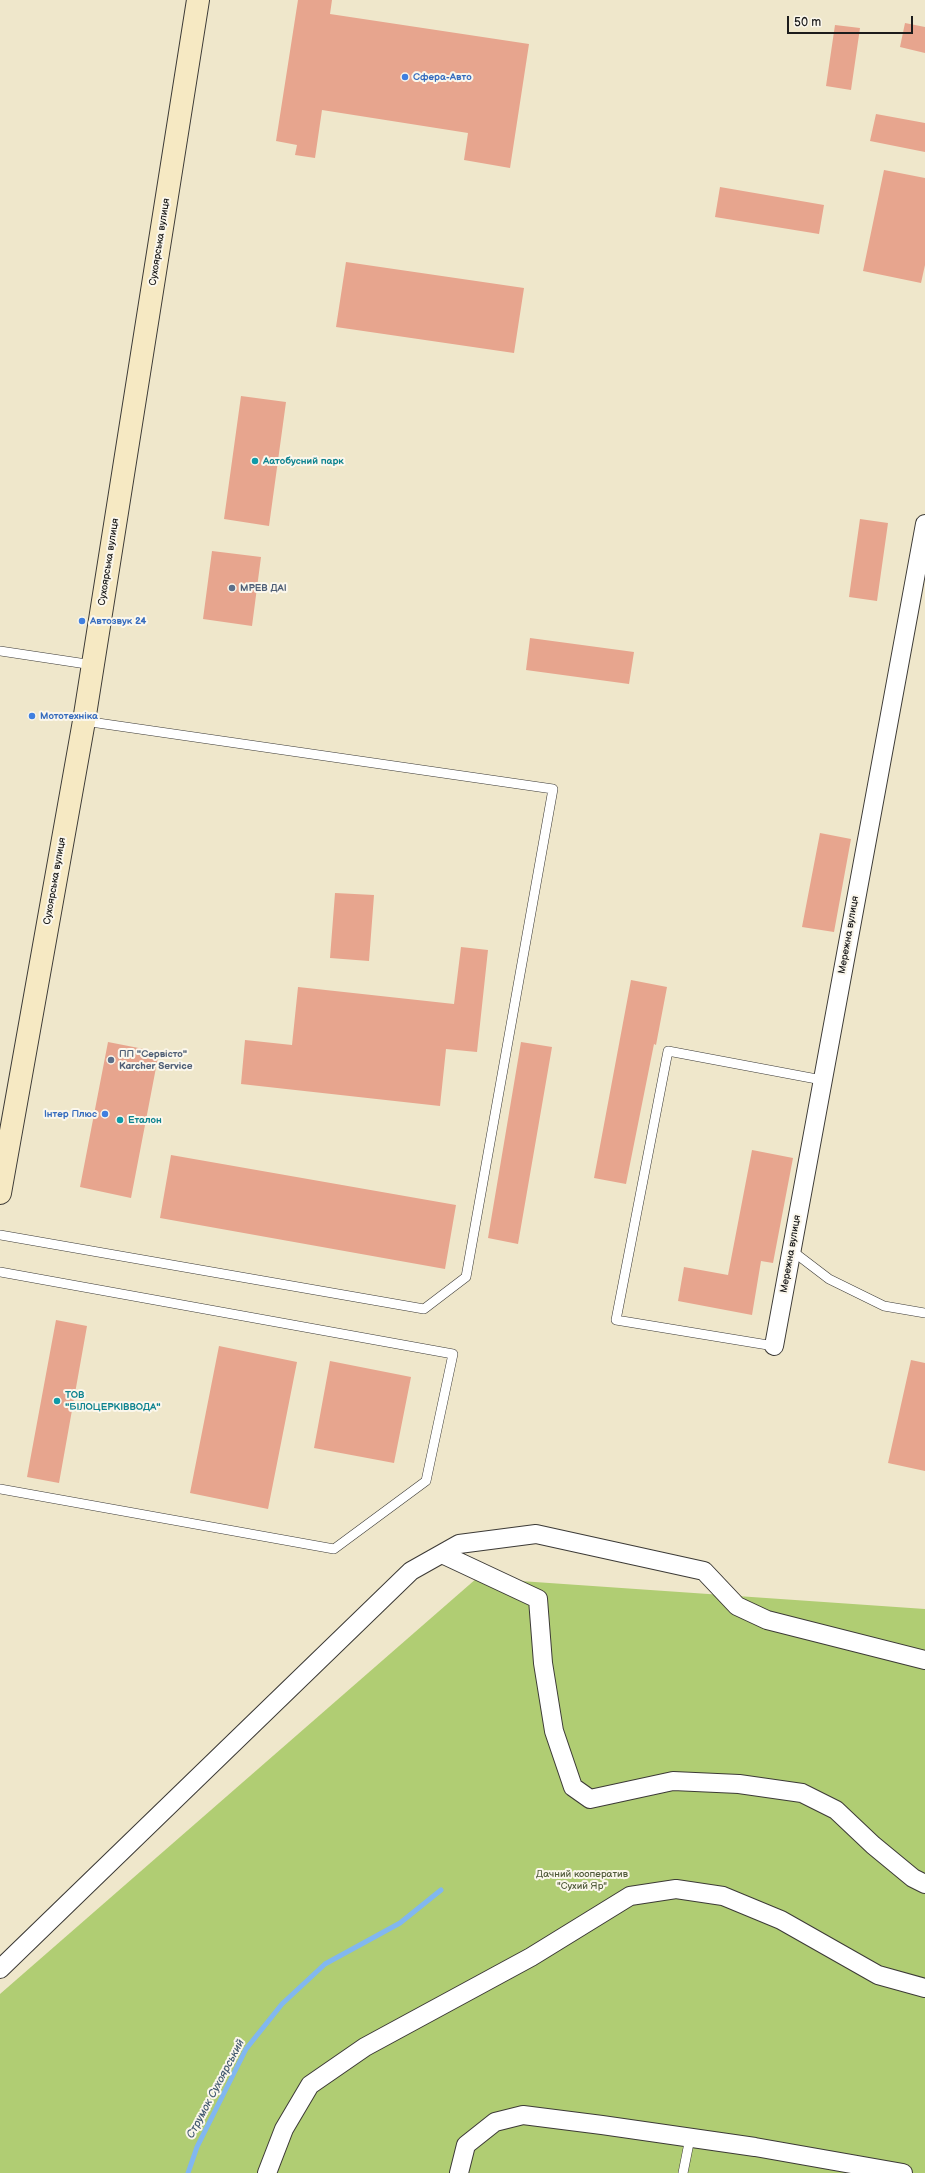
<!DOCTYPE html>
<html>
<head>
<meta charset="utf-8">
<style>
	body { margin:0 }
	#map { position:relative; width:925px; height:2173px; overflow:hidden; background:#efe7cb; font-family:"Balsamiq Sans",sans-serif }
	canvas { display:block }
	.scale { position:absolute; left:787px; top:16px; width:126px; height:18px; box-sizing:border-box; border:2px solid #1c1c1c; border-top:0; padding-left:5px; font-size:12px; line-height:14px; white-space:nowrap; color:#1c1c1c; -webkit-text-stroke:3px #fbf7ec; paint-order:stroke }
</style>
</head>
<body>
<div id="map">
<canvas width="925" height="2173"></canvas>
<div class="scale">50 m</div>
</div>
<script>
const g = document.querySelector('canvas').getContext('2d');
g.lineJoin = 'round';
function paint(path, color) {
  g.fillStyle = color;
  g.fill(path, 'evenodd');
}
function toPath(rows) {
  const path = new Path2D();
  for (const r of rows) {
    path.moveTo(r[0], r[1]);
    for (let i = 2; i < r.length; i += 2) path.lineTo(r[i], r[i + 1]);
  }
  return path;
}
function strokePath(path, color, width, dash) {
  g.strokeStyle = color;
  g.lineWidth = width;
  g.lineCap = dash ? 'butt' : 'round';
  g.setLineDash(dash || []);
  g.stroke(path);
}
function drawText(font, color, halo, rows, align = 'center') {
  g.font = font + ' "Balsamiq Sans",sans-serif';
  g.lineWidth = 4;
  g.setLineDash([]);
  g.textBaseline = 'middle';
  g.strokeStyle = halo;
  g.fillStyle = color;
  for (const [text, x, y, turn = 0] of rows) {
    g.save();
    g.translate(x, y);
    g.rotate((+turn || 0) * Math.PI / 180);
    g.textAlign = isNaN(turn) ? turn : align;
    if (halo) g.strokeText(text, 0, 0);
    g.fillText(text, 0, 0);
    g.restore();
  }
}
paint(toPath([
	[477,1578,925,1609,925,2173,0,2173,0,1994]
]), '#b0cd73');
strokePath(toPath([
	[188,2173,197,2147,246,2049,282,2004,325,1964,400,1923,441,1890]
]), '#81b7f0', 5);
paint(toPath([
	[298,0,332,0,330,14,529,44,510,168,464,160,468,133,322,110,315,158,295,155,297,145,276,141],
	[905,23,925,27,925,53,900,47],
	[835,25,860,28,851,90,826,86],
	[876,114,925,123,925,152,870,141],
	[884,170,925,178,925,265,921,283,863,271],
	[720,187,824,205,819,234,715,217],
	[346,262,524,288,514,353,336,327],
	[241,396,286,402,269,526,224,519],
	[860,519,888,523,877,601,849,597],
	[212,551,261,557,252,626,203,619],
	[530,638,634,652,629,684,526,670],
	[820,833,851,839,834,932,802,927],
	[335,893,374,895,369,961,330,958],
	[461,947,488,950,477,1052,446,1049,440,1106,241,1084,245,1040,292,1045,298,987,454,1004],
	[631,980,667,987,656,1045,654,1044,626,1184,594,1178],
	[108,1042,159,1052,131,1198,80,1187],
	[521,1042,552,1047,518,1244,488,1238],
	[752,1150,793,1158,773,1263,761,1261,752,1315,678,1301,684,1267,728,1275],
	[171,1155,456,1205,445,1269,160,1218],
	[56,1320,87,1326,59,1483,27,1477],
	[219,1346,297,1362,268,1509,190,1493],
	[911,1360,925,1363,925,1471,888,1463],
	[330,1361,411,1377,394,1463,314,1448]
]), '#e7a58e');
const lane = toPath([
	[0,651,93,665],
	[0,1235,424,1309,466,1277,553,789,84,721],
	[791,1250,829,1279,884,1306,925,1313],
	[0,1272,453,1354,426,1481,334,1549,0,1489],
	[774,1346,616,1320,668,1051,822,1080],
	[683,2173,690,2138]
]);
const street = toPath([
	[774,1346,925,524],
	[442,1554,538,1599,543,1663,554,1731,573,1787,590,1799,673,1781,739,1784,802,1793,836,1810,873,1845,913,1878,925,1884],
	[0,1969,411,1571,459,1544,536,1534,704,1571,737,1606,767,1620,925,1660],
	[267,2173,284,2129,310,2085,365,2047,531,1957,630,1896,676,1889,723,1896,781,1920,878,1975,925,1988],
	[459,2173,466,2145,495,2122,523,2115,602,2125,755,2147,903,2173]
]);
const secondary = toPath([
	[0,1193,84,721,198,0]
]);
strokePath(lane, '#3c3a36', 10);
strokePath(street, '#3c3a36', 20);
strokePath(secondary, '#3c3a36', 24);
strokePath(lane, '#fff', 9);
strokePath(street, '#fff', 18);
strokePath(secondary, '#f6e9c3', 22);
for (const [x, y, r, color] of [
	[405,77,4,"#3f7fe0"],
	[255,461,4,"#0f9aa8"],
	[232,588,4,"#5c6f8a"],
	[82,621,4,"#3f7fe0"],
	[32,716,4,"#3f7fe0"],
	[111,1060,4,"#5c6f8a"],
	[105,1114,4,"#3f7fe0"],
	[120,1120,4,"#0f9aa8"],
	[57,1401,4,"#0f9aa8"]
]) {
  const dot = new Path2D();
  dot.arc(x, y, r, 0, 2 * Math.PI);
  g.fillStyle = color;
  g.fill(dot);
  strokePath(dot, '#fbf7ec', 1.5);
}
drawText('bold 10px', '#366cbe', '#fbf7ec', [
	["Сфера-Авто",413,77],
	["Автозвук 24",90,621],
	["Мототехніка",40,716],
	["Інтер Плюс",97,1114,"right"]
], 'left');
drawText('10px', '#1c1c1c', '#fbf7ec', [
	["Сухоярська вулиця",160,242,-81],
	["Сухоярська вулиця",109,562,-81],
	["Сухоярська вулиця",55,881,-80],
	["Мережна вулиця",849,935,-80],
	["Мережна вулиця",791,1254,-80]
]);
drawText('bold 10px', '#0d838f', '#fbf7ec', [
	["Аатобусний парк",263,461],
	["Еталон",128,1120],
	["ТОВ",65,1395],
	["\"БІЛОЦЕРКІВВОДА\"",65,1407]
], 'left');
drawText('bold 10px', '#4e5e75', '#fbf7ec', [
	["МРЕВ ДАІ",240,588],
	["ПП \"Сервісто\"",119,1054],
	["Karcher Service",119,1066]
], 'left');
drawText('10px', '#505a3a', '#fbf7ec', [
	["Дачний кооператив",582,1874],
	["\"Сухий Яр\"",582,1886]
]);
drawText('italic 11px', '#445a71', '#fbf7ec', [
	["Струмок Сухоярський",216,2089,-62]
]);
</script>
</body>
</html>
